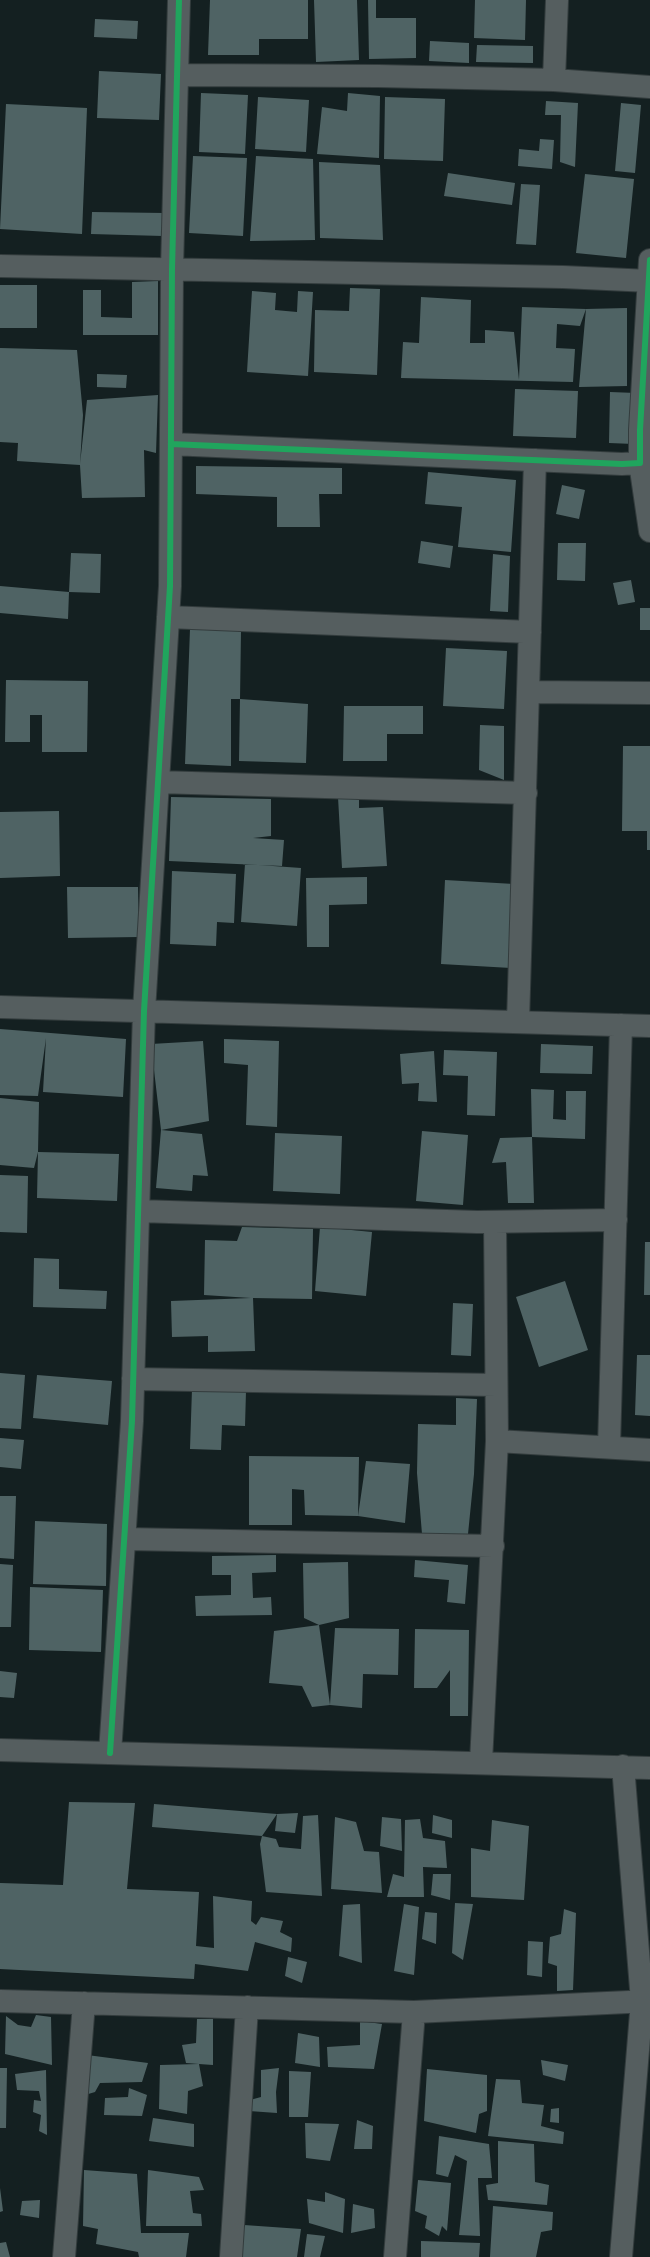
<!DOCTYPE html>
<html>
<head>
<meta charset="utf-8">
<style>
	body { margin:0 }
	canvas { display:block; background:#142021 }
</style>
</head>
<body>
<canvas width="650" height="2257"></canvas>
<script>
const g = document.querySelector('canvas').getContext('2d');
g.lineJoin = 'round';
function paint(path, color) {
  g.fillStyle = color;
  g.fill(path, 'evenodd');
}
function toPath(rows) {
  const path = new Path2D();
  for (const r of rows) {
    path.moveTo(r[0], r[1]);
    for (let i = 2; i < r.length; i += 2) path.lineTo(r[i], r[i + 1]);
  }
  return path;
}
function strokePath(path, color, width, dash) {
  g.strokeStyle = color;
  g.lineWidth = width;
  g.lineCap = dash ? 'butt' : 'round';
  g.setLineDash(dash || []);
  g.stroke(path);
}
paint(toPath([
	[210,0,308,0,308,39,259,39,259,55,208,55],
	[314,0,357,0,359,60,316,62],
	[368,0,376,0,376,18,416,18,416,58,369,59],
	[475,0,526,0,525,40,474,38],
	[95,19,138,21,137,39,94,37],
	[430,41,469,43,469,63,429,61],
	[477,45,533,46,533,63,476,62],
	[99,71,161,74,159,120,97,118],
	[201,93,248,95,245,154,199,152],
	[348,93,380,96,379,158,317,154,322,107,347,111],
	[258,97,309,100,306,152,255,149],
	[385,97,445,99,443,161,384,159],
	[546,101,578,103,575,167,560,162,561,115,545,115],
	[621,103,641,105,635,173,615,171],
	[6,104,87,108,82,234,0,229],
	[540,139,554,140,552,169,518,166,519,149,539,151],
	[193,156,247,158,243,236,189,233],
	[256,156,313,159,315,240,250,241],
	[319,162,380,165,383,240,320,238],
	[448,173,515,183,512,205,444,196],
	[585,174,634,179,626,258,576,253],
	[521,184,540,185,536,245,516,244],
	[92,212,164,213,163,236,91,234],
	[158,281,158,335,83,335,83,290,101,290,101,317,132,318,132,282],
	[0,285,37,285,37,328,0,328],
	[350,288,380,289,377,375,314,372,315,310,349,311],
	[252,291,276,293,275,310,297,312,298,291,313,292,308,376,247,372],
	[421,297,471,300,470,343,485,343,485,330,514,332,519,380,522,307,586,309,580,326,557,324,556,348,575,349,573,382,401,378,403,342,419,343],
	[627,308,627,386,579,387,586,309],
	[0,348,77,350,83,415,80,464,87,400,158,395,156,453,144,450,145,497,82,498,80,465,17,461,18,443,0,442],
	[97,374,127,375,126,388,97,387],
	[515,389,578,391,576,438,513,436],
	[610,392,636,393,634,444,609,443],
	[196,466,342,468,342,494,319,494,320,527,277,527,277,497,196,494],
	[428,472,516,480,511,552,458,547,462,507,425,504],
	[562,485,585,490,579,519,556,514],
	[421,541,453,546,450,568,418,563],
	[558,543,586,543,585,581,557,580],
	[71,553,101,554,100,593,69,592,68,619,0,613,0,586,69,592],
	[493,554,510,556,508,612,490,611],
	[631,580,635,602,618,605,613,583],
	[640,608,650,608,650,630,640,630],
	[190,629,241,631,240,699,231,699,231,766,185,764],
	[446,648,507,651,504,709,443,706],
	[6,680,88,681,87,752,42,752,42,715,30,715,30,742,5,742],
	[240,699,308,704,306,763,239,761],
	[344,706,423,706,423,734,387,734,387,761,343,761],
	[480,725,504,726,504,780,479,770],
	[623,746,650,746,650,850,647,850,647,831,622,831],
	[359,796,359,808,383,807,387,866,342,868,338,797],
	[171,797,271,799,271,836,253,838,284,840,282,866,169,861],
	[59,811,60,876,0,878,0,812],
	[245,864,301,868,297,926,241,922],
	[172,871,236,874,234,923,217,922,216,946,170,944],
	[367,877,367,904,329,905,329,947,307,947,306,878],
	[445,880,514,884,511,968,441,964],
	[67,887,138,887,139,937,68,938],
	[0,1029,126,1039,123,1097,43,1092,46,1038,38,1096,0,1095],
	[224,1039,279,1041,277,1127,246,1125,248,1065,224,1063],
	[203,1041,209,1121,161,1130,151,1044],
	[541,1044,593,1046,592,1074,540,1073],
	[444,1050,497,1052,495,1116,467,1115,468,1076,443,1075],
	[434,1051,437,1102,418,1101,419,1083,402,1084,400,1054],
	[531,1089,554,1090,553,1119,566,1120,566,1091,586,1091,585,1139,532,1137],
	[0,1098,39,1102,38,1152,119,1154,117,1201,37,1198,38,1152,34,1168,0,1165],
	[161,1130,202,1134,208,1176,193,1175,192,1191,156,1188],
	[422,1131,468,1135,463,1205,416,1201],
	[275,1133,342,1136,340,1194,273,1191],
	[532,1137,534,1203,508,1203,506,1162,492,1163,500,1138],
	[0,1175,28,1176,27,1233,0,1232],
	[242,1227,313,1229,312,1299,253,1298,255,1351,208,1352,208,1336,172,1337,171,1301,251,1298,204,1295,205,1240,237,1241],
	[320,1227,372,1232,366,1296,315,1291],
	[645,1242,650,1242,650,1295,644,1295],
	[34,1258,59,1259,59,1289,107,1291,106,1309,33,1307],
	[565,1281,588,1350,539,1367,516,1297],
	[453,1303,473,1304,471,1356,451,1355],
	[637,1355,650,1355,650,1416,635,1415],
	[0,1373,25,1375,21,1429,0,1428],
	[37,1375,112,1381,108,1425,33,1418],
	[192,1389,246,1391,245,1426,222,1425,221,1450,190,1449],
	[456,1398,477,1399,474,1474,468,1534,422,1534,417,1473,418,1424,456,1425],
	[0,1438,24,1440,21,1469,0,1467],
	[249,1456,359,1457,358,1516,305,1515,304,1490,292,1489,292,1525,249,1525],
	[366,1461,410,1464,405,1523,358,1516],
	[0,1496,16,1496,14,1559,0,1558],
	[35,1521,107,1524,106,1586,33,1584],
	[276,1555,276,1572,252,1573,253,1598,271,1597,272,1615,196,1616,195,1596,231,1595,231,1575,212,1575,212,1556],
	[415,1560,468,1565,465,1604,447,1602,449,1580,414,1577],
	[348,1562,349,1618,319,1625,304,1618,303,1563],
	[0,1564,13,1565,11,1627,0,1627],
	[30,1587,103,1590,101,1652,29,1650],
	[319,1625,330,1705,335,1628,399,1629,398,1675,363,1674,362,1708,330,1705,312,1707,302,1686,269,1683,274,1631],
	[415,1629,469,1630,468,1716,450,1716,450,1670,437,1688,414,1688],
	[0,1671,17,1673,14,1698,0,1697],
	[69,1802,135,1803,127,1889,199,1892,196,1946,214,1948,213,1896,252,1901,251,1921,256,1925,261,1917,283,1921,280,1932,292,1938,291,1952,255,1942,248,1971,195,1964,194,1979,0,1969,0,1883,63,1885],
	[154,1804,277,1814,262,1836,152,1827],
	[298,1813,295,1833,275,1831,277,1814],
	[318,1815,322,1896,266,1892,260,1844,262,1836,276,1839,279,1847,301,1849,303,1816],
	[433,1815,452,1820,452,1838,432,1833],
	[335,1817,356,1822,364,1851,379,1852,382,1893,331,1889],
	[382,1817,401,1819,402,1851,380,1846],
	[420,1819,423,1838,445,1841,447,1868,423,1867,424,1897,387,1897,393,1874,404,1877,405,1820],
	[492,1820,529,1826,524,1900,471,1897,471,1848,490,1851],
	[433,1874,451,1874,450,1900,431,1895],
	[455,1903,473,1904,463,1960,452,1953],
	[360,1904,362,1963,339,1956,343,1905],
	[404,1904,419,1907,414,1975,394,1971],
	[564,1909,576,1913,573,1990,557,1991,557,1966,548,1963,550,1937,561,1934],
	[425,1912,437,1913,436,1944,422,1939],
	[528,1941,543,1942,542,1977,527,1975],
	[288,1957,307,1962,302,1983,285,1976],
	[36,2015,51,2017,52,2065,5,2054,6,2016,18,2025,31,2027],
	[197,2019,213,2019,213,2065,199,2064,203,2086,188,2091,187,2114,159,2109,160,2065,199,2064,186,2063,182,2045,196,2043],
	[360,2021,382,2024,374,2069,328,2067,327,2047,360,2045],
	[298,2033,319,2037,320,2067,295,2063],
	[87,2055,148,2063,142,2082,100,2083,95,2092,85,2095],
	[541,2060,568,2065,565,2081,543,2075],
	[0,2068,7,2068,6,2128,0,2128],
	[279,2068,276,2092,277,2113,249,2111,250,2100,261,2097,261,2070],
	[427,2069,487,2075,487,2111,479,2114,476,2133,424,2121],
	[46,2070,47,2135,39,2131,41,2115,33,2112,34,2100,41,2101,39,2091,17,2090,15,2074],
	[289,2071,311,2072,308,2117,289,2117],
	[496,2079,520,2080,522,2103,544,2105,541,2126,564,2132,563,2144,488,2136],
	[129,2088,147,2095,142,2116,104,2115,105,2098,128,2097],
	[559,2108,559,2123,550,2122,551,2109],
	[153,2118,194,2124,194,2147,149,2141],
	[357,2120,373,2126,372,2149,354,2149],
	[305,2123,339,2124,330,2161,306,2158],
	[439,2136,489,2144,492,2178,478,2178,480,2236,459,2235,467,2161,455,2155,448,2177,436,2174],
	[498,2141,534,2144,535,2182,549,2185,547,2205,488,2200,486,2185,498,2183],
	[84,2170,137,2174,141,2233,189,2233,186,2257,139,2257,138,2252,96,2244,98,2229,83,2226],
	[148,2170,199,2177,204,2190,190,2191,193,2213,201,2214,202,2226,146,2226],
	[418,2180,451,2183,447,2231,442,2226,439,2236,425,2228,427,2216,415,2211],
	[0,2188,3,2211,0,2212],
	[325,2192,345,2199,343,2233,309,2223,307,2199,325,2202],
	[40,2200,39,2218,20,2215,22,2201],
	[353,2204,374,2209,375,2228,351,2233],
	[493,2206,553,2212,552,2230,541,2232,536,2257,490,2257],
	[244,2225,301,2229,297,2257,242,2257],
	[307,2234,325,2236,320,2257,304,2257],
	[421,2241,480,2243,479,2257,421,2257],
	[6,2242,10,2257,0,2257,0,2243]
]), '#4f6364');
const minor = toPath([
	[177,75,378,76,554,80,650,87],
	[554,80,557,0],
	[0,266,563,277,650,281],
	[171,444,622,464,640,463,640,430,650,260],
	[640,463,650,531],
	[168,617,530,632],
	[529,692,650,693],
	[158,782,526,793],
	[0,1007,650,1026],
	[518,1022,535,460],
	[139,1211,477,1222,616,1220],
	[133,1379,496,1385],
	[497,1441,650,1450],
	[609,1447,621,1025],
	[126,1539,493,1546],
	[0,1750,650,1768],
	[110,1753,132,1421,144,1011,170,586,172,269,179,0],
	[481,1762,497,1441,495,1222],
	[0,2001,414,2012,650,2001],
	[64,2257,84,2003],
	[231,2257,247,2007],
	[395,2257,414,2012],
	[621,2257,642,2001,623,1766]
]);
strokePath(minor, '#333c3d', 24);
strokePath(minor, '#555e5f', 22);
strokePath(toPath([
	[171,444,622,464,640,463,640,430,650,260],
	[110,1753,132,1421,144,1011,170,586,172,269,179,0]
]), '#20a55d', 6);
</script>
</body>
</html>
